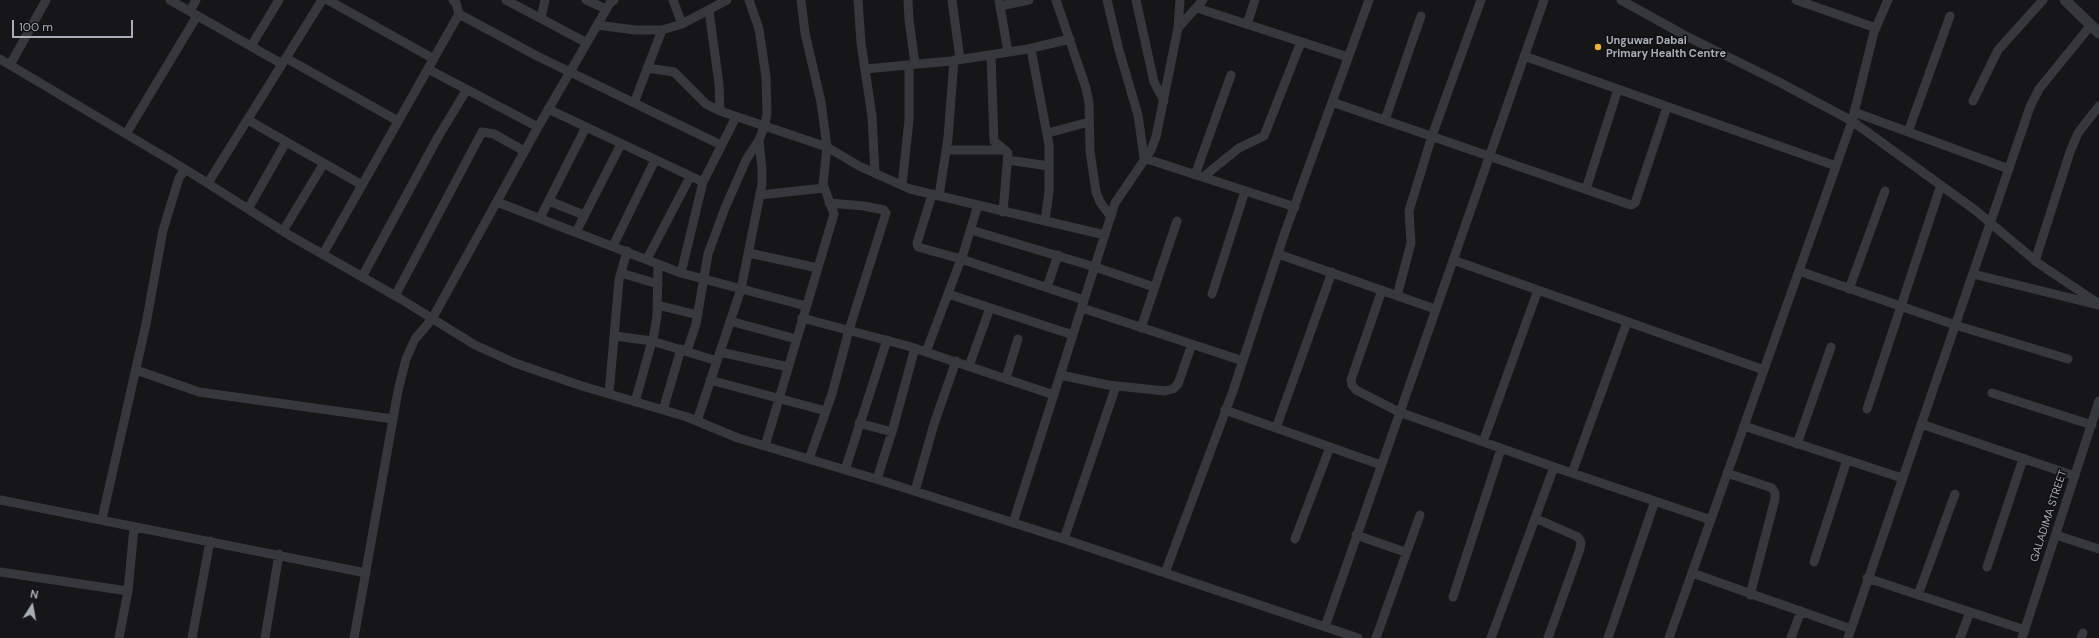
<!DOCTYPE html>
<html>
<head>
<meta charset="utf-8">
<style>
	body { margin:0 }
	#map { position:relative; width:2099px; height:638px; overflow:hidden; background:#161618; font-family:"DM Sans",sans-serif }
	canvas { display:block }
	.north { position:absolute; left:12px; top:586px; width:40px; height:40px; -webkit-text-stroke:3px #111113; paint-order:stroke; rotate:11deg; font-size:11px; font-weight:700; line-height:16px; text-align:center; color:#a8adb8 }
	.north::after { content:''; display:block; margin:auto; width:14px; height:18px; background:#a8adb8; clip-path:polygon(50% 0,100% 100%,50% 72%,0 100%) }
	.scale { position:absolute; left:12px; top:20px; width:121px; height:18px; box-sizing:border-box; border:2px solid #a8adb8; border-top:0; padding-left:5px; font-size:12px; line-height:14px; white-space:nowrap; color:#a8adb8; -webkit-text-stroke:3px #111113; paint-order:stroke }
</style>
</head>
<body>
<div id="map">
<canvas width="2099" height="638"></canvas>
<div class="north">N</div>
<div class="scale">100 m</div>
</div>
<script>
const g = document.querySelector('canvas').getContext('2d');
g.lineJoin = 'round';
function toPath(rows) {
  const path = new Path2D();
  for (const r of rows) {
    path.moveTo(r[0], r[1]);
    for (let i = 2; i < r.length; i += 2) path.lineTo(r[i], r[i + 1]);
  }
  return path;
}
function strokePath(path, color, width, dash) {
  g.strokeStyle = color;
  g.lineWidth = width;
  g.lineCap = dash ? 'butt' : 'round';
  g.setLineDash(dash || []);
  g.stroke(path);
}
function drawText(font, color, halo, rows, align = 'center') {
  g.font = font + ' "DM Sans",sans-serif';
  g.lineWidth = 3.5;
  g.setLineDash([]);
  g.textBaseline = 'middle';
  g.strokeStyle = halo;
  g.fillStyle = color;
  for (const [text, x, y, turn = 0] of rows) {
    g.save();
    g.translate(x, y);
    g.rotate((+turn || 0) * Math.PI / 180);
    g.textAlign = isNaN(turn) ? turn : align;
    if (halo) g.strokeText(text, 0, 0);
    g.fillText(text, 0, 0);
    g.restore();
  }
}
strokePath(toPath([
	[170,0,282,64],
	[328,0,434,59],
	[506,0,587,43],
	[586,0,606,9],
	[673,0,682,24],
	[858,0,861,43,872,116,875,173],
	[908,0,909,20,915,64],
	[952,0,960,59],
	[999,0,1008,52],
	[1056,0,1086,88,1089,103,1090,151,1096,192,1100,202,1111,217],
	[1107,0,1119,50,1138,115,1144,158,1295,207],
	[1136,0,1154,82,1164,101],
	[1621,0,1686,36,1779,82,1852,121,1975,210,2038,263,2099,304],
	[1796,0,1876,28],
	[1000,6,1029,0],
	[1197,8,1348,57],
	[190,11,196,0],
	[709,11,719,84,720,111],
	[459,14,537,56,721,145],
	[541,18,545,0],
	[1247,24,1255,0],
	[597,25,635,30,662,30,682,24,727,0],
	[1178,28,1203,0],
	[251,46,279,0],
	[1031,49,1049,145,1049,191,1045,221],
	[991,55,994,141,1008,153,1003,212],
	[1524,56,1836,166],
	[286,58,398,121],
	[0,59,185,169,289,235,399,298,475,345,515,363,582,386,687,417,738,438,886,482,1064,539,1358,638],
	[10,65,46,0],
	[647,68,674,72,706,104,720,111,827,147,859,166,910,189,1105,235],
	[428,69,538,127],
	[865,69,951,61,1028,49,1070,39],
	[1973,101,1998,50,2043,0],
	[1332,102,1631,205,1635,203,1667,107],
	[634,103,662,30],
	[548,109,703,182],
	[1854,112,2009,169],
	[248,120,362,185],
	[1385,120,1421,16],
	[1908,132,1950,16],
	[1048,133,1089,122],
	[126,134,197,16],
	[947,150,1005,150],
	[1008,160,1049,166],
	[1195,175,1231,75],
	[1203,177,1239,148,1264,136,1301,42],
	[208,183,322,0],
	[902,185,909,120,909,65],
	[1586,189,1618,89],
	[760,195,824,188],
	[932,195,917,243,918,247,961,259,1084,300],
	[939,196,948,138,954,60],
	[549,201,584,215],
	[497,202,681,273,806,306],
	[248,209,286,142],
	[540,218,586,127],
	[971,230,1095,267,1154,287],
	[283,231,324,163],
	[576,232,621,144],
	[613,246,655,160],
	[749,253,818,268],
	[323,254,459,14,456,3,453,0],
	[1278,254,1435,309],
	[647,259,690,177],
	[1453,260,1764,370],
	[2035,261,2070,152,2078,133,2099,106],
	[1799,271,1955,325,2068,359],
	[621,273,658,284],
	[681,273,703,182,736,117],
	[1973,274,2098,305],
	[362,277,438,137,466,91],
	[1047,287,1058,255],
	[1849,289,1885,191],
	[1382,290,1351,380,1352,385,1356,390,1399,412,1554,467,1711,520],
	[948,294,1073,335],
	[1212,294,1245,191],
	[395,296,482,132,494,134,524,151],
	[1397,296,1411,243,1409,211,1412,201,1432,136,1481,0],
	[657,305,698,315],
	[1082,308,1243,361],
	[802,318,908,346,1054,395],
	[730,321,796,339],
	[1141,328,1177,221],
	[615,336,652,341,717,361],
	[687,351,696,324,708,254,725,208,746,160,759,140],
	[720,352,788,367],
	[926,352,963,254,978,205],
	[969,366,990,308],
	[136,370,199,392,393,419],
	[1060,375,1108,385,1165,391,1173,389,1178,384,1192,344],
	[1006,378,1018,339],
	[710,380,826,411],
	[1992,393,2092,425],
	[609,394,619,280,627,251],
	[635,402,654,334,657,316,658,264],
	[1867,409,1941,185],
	[663,410,681,349],
	[1225,410,1381,465],
	[697,421,741,289,762,184,762,169,759,140,765,125,767,113,766,77,759,29,749,0],
	[859,423,892,432],
	[1921,424,2075,476],
	[1744,426,1902,478],
	[1276,428,1332,272],
	[1483,442,1538,290],
	[1797,444,1831,347],
	[765,446,834,214,823,184,827,147,821,102,805,33,801,0],
	[809,459,832,394,849,330,886,213,884,210,864,206,829,203],
	[845,470,887,340],
	[1572,473,1627,322],
	[1727,473,1772,488,1775,493,1775,499,1750,595],
	[877,479,892,432,915,348],
	[915,491,934,424,956,361],
	[0,500,366,573],
	[1535,518,1578,537,1581,542,1580,549,1548,638],
	[102,519,146,324,163,230,179,178,185,169],
	[1013,523,1115,203,1151,150,1156,137,1178,28,1180,0],
	[1356,535,1405,552],
	[2056,535,2099,549],
	[1064,539,1116,386],
	[1295,539,1330,447],
	[1814,562,1847,460],
	[1987,567,2023,459],
	[0,572,128,591],
	[1165,573,1233,391,1284,235,1369,0],
	[1692,573,1851,629],
	[1867,578,2025,630],
	[1918,595,1955,494],
	[1453,597,1501,449],
	[1325,627,1544,0],
	[119,638,128,591,134,528],
	[192,638,210,541],
	[265,638,279,554],
	[354,638,398,391,406,359,415,339,432,319,538,127,610,3,614,0],
	[1376,638,1420,515],
	[1491,638,1554,467],
	[1608,638,1655,501],
	[1669,638,1852,121,1874,32,1888,0],
	[1791,638,1801,611],
	[1848,638,2030,107,2039,89,2091,25],
	[1960,638,1970,612],
	[2022,638,2099,401],
	[2081,638,2083,633]
]), '#37383d', 9);
strokePath(toPath([
	[2065,0,2099,33]
]), '#37383d', 11);
for (const [x, y, r, color] of [
	[1598,47,4,"#f2b134"]
]) {
  const dot = new Path2D();
  dot.arc(x, y, r, 0, 2 * Math.PI);
  g.fillStyle = color;
  g.fill(dot);
  strokePath(dot, '#111113', 1.5);
}
drawText('bold 11px', '#a8adb8', '#111113', [
	["Unguwar Dabai",1606,41],
	["Primary Health Centre",1606,54]
], 'left');
drawText('11px', '#a8adb8', '#111113', [
	["GALADIMA STREET",2049,516,-72]
]);
</script>
</body>
</html>
